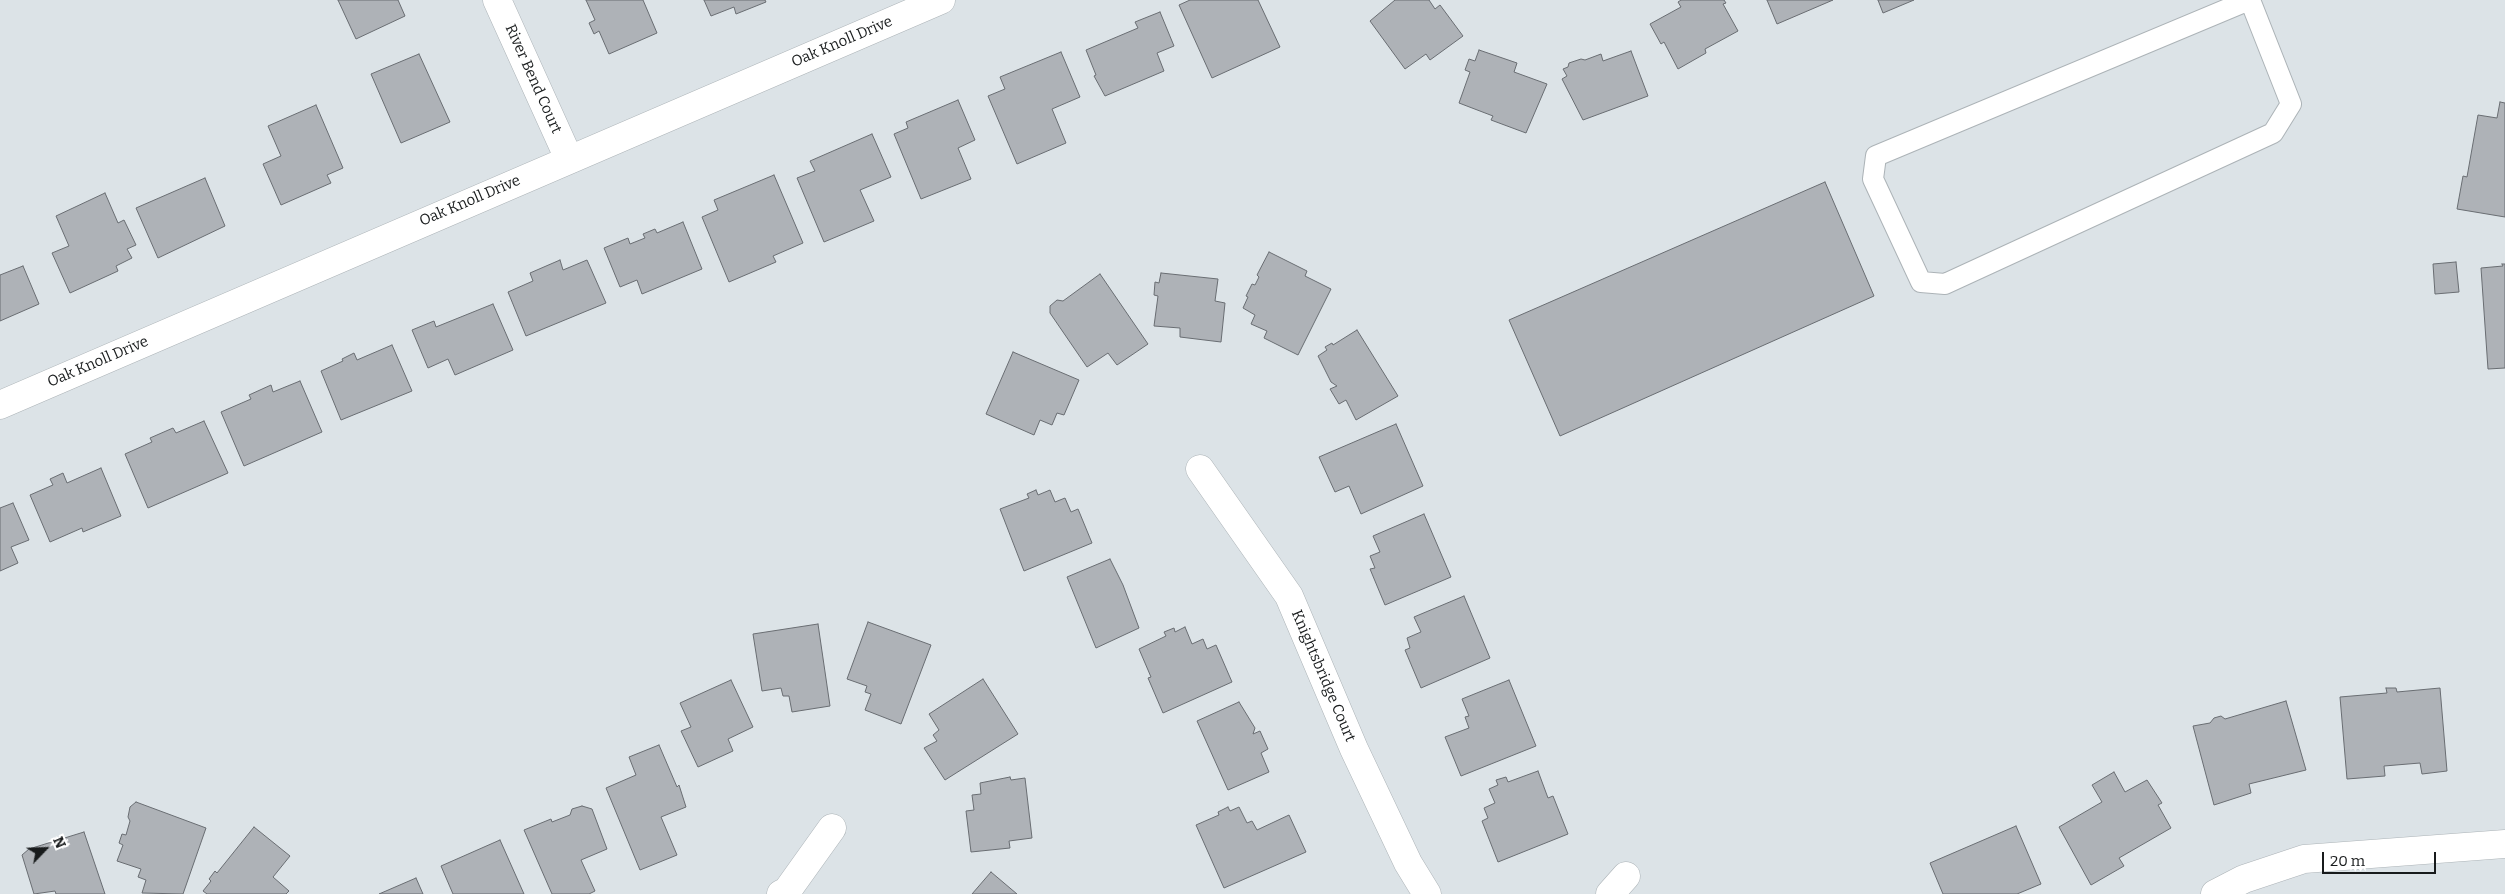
<!DOCTYPE html>
<html>
<head>
<meta charset="utf-8">
<style>
	body { margin:0 }
	#map { position:relative; width:2505px; height:894px; overflow:hidden; background:#dce3e7; font-family:Bitter,serif }
	canvas { display:block }
	.north { position:absolute; left:20px; top:824px; width:50px; height:50px; -webkit-text-stroke:4px #fff; paint-order:stroke; rotate:66deg; font-size:14px; font-weight:700; line-height:20px; text-align:center; color:#181b1c }
	.north::after { content:''; display:block; margin:auto; width:18px; height:22px; background:#181b1c; clip-path:polygon(50% 0,100% 100%,50% 72%,0 100%) }
	.scale { position:absolute; left:2322px; top:852px; width:114px; height:22px; box-sizing:border-box; border:2px solid #181b1c; border-top:0; padding-left:6px; font-size:15px; line-height:18px; white-space:nowrap; color:#181b1c; -webkit-text-stroke:4px #fff; paint-order:stroke }
</style>
</head>
<body>
<div id="map">
<canvas width="2505" height="894"></canvas>
<div class="north">N</div>
<div class="scale">20 m</div>
</div>
<script>
const g = document.querySelector('canvas').getContext('2d');
g.lineJoin = 'round';
function paint(path, color) {
  g.fillStyle = color;
  g.fill(path, 'evenodd');
}
function toPath(rows) {
  const path = new Path2D();
  for (const r of rows) {
    path.moveTo(r[0], r[1]);
    for (let i = 2; i < r.length; i += 2) path.lineTo(r[i], r[i + 1]);
  }
  return path;
}
function strokePath(path, color, width, dash) {
  g.strokeStyle = color;
  g.lineWidth = width;
  g.lineCap = dash ? 'butt' : 'round';
  g.setLineDash(dash || []);
  g.stroke(path);
}
function drawText(font, color, halo, rows, align = 'center') {
  g.font = font + ' Bitter,serif';
  g.lineWidth = 4;
  g.setLineDash([]);
  g.textBaseline = 'middle';
  g.strokeStyle = halo;
  g.fillStyle = color;
  for (const [text, x, y, turn = 0] of rows) {
    g.save();
    g.translate(x, y);
    g.rotate((+turn || 0) * Math.PI / 180);
    g.textAlign = isNaN(turn) ? turn : align;
    if (halo) g.strokeText(text, 0, 0);
    g.fillText(text, 0, 0);
    g.restore();
  }
}
const building = toPath([
	[338,0,398,0,405,16,356,39,338,0],
	[586,0,643,0,657,33,609,54,599,31,594,34,589,23,595,20,586,0],
	[704,0,765,0,766,2,736,14,734,7,711,16,704,0],
	[1190,0,1258,0,1280,47,1212,78,1179,5,1190,0],
	[1395,0,1429,0,1435,9,1440,5,1463,36,1430,60,1426,54,1405,69,1370,21,1395,0],
	[1681,0,1724,0,1726,3,1723,4,1738,31,1705,49,1706,53,1678,69,1664,42,1661,44,1650,24,1681,7,1678,2,1681,0],
	[1767,0,1833,0,1777,24,1767,0],
	[1878,0,1914,0,1883,13,1878,0],
	[1160,12,1174,46,1157,53,1164,71,1105,96,1094,76,1096,75,1086,50,1138,28,1135,22,1160,12],
	[1479,50,1517,63,1514,72,1547,84,1526,133,1491,120,1493,116,1459,103,1470,72,1465,70,1469,59,1475,61,1479,50],
	[1631,51,1648,96,1583,120,1562,79,1567,76,1563,69,1568,67,1569,63,1581,59,1585,60,1601,54,1603,61,1631,51],
	[1061,52,1080,97,1052,109,1066,143,1017,164,988,96,1005,89,1000,77,1061,52],
	[419,54,450,122,401,143,371,74,419,54],
	[958,100,975,140,958,148,971,179,921,199,894,134,908,128,906,122,958,100],
	[2500,102,2505,103,2505,217,2457,209,2463,176,2467,177,2478,115,2497,118,2500,102],
	[316,105,343,168,327,175,331,183,281,205,263,164,281,156,268,126,316,105],
	[872,134,891,177,860,190,874,221,824,242,797,178,815,171,810,161,872,134],
	[774,175,803,243,773,256,776,262,729,282,702,217,718,210,714,200,774,175],
	[205,178,225,226,158,258,136,208,205,178],
	[1825,182,1874,296,1560,436,1509,320,1825,182],
	[105,193,118,223,124,220,136,245,127,249,132,258,116,266,118,271,70,293,52,253,69,246,56,216,105,193],
	[683,222,702,269,642,294,637,280,620,287,604,248,628,238,630,244,645,238,643,234,655,229,657,233,683,222],
	[1269,252,1307,271,1305,276,1331,289,1298,355,1264,338,1267,331,1251,324,1255,315,1243,308,1248,297,1246,296,1252,284,1255,285,1259,277,1257,275,1269,252],
	[560,260,563,270,587,260,606,303,526,336,508,292,533,281,530,273,560,260],
	[2456,262,2459,292,2435,294,2433,264,2456,262],
	[2502,264,2505,264,2505,368,2488,369,2481,268,2503,266,2502,264],
	[23,266,39,304,0,321,0,275,23,266],
	[1161,273,1218,279,1215,301,1225,303,1221,342,1180,337,1180,328,1154,326,1158,296,1154,295,1155,282,1159,283,1161,273],
	[1100,274,1148,344,1117,365,1108,353,1087,367,1050,313,1050,306,1057,300,1063,301,1100,274],
	[493,304,513,350,455,375,448,359,428,368,412,330,434,321,436,327,493,304],
	[1357,330,1398,396,1356,420,1346,400,1339,404,1330,389,1337,386,1331,382,1318,356,1327,350,1325,347,1332,343,1333,345,1357,330],
	[392,345,412,391,341,420,321,371,343,361,342,359,354,353,357,360,392,345],
	[1013,352,1079,380,1064,415,1057,413,1052,425,1040,420,1034,435,986,414,1013,352],
	[300,381,322,432,244,466,221,412,251,399,249,395,271,385,273,392,300,381],
	[204,421,228,473,148,508,125,454,152,442,150,438,173,428,176,433,204,421],
	[1396,424,1423,486,1361,514,1349,486,1335,492,1319,457,1396,424],
	[101,468,121,516,83,532,82,528,50,542,30,495,53,485,50,479,63,473,67,483,101,468],
	[1036,490,1038,495,1050,490,1055,502,1065,498,1071,512,1078,509,1092,543,1024,571,1000,509,1029,498,1027,494,1036,490],
	[13,503,29,540,11,547,18,563,0,571,0,508,13,503],
	[1424,514,1451,577,1385,605,1370,569,1375,568,1370,556,1380,552,1373,536,1424,514],
	[1110,559,1123,585,1139,628,1096,648,1067,577,1110,559],
	[1464,596,1490,658,1421,688,1405,650,1410,648,1407,638,1421,632,1414,617,1464,596],
	[868,622,931,645,901,724,865,710,871,694,865,692,867,686,847,679,868,622],
	[818,624,830,706,792,712,789,696,783,696,781,688,762,691,753,634,818,624],
	[1185,627,1192,644,1203,639,1207,649,1216,645,1232,682,1163,713,1148,678,1151,677,1139,649,1166,636,1164,632,1174,628,1175,632,1185,627],
	[983,679,1018,734,945,780,924,748,937,741,933,735,939,730,929,714,983,679],
	[731,680,753,727,728,739,733,751,698,767,681,731,691,727,680,703,731,680],
	[1509,680,1536,746,1461,776,1445,737,1469,728,1465,717,1469,716,1462,699,1509,680],
	[2386,688,2396,688,2397,692,2440,688,2447,771,2422,774,2420,763,2384,766,2385,776,2347,779,2340,697,2387,693,2386,688],
	[2286,701,2306,770,2249,784,2251,793,2214,805,2193,726,2210,723,2214,718,2221,716,2225,719,2286,701],
	[1239,702,1255,728,1253,734,1260,731,1268,749,1261,753,1269,772,1228,790,1197,721,1239,702],
	[659,745,677,787,679,785,686,807,661,817,677,855,640,870,606,788,636,775,629,757,659,745],
	[1538,771,1548,798,1553,796,1568,834,1498,862,1482,821,1488,818,1484,808,1495,803,1489,789,1498,785,1496,780,1506,777,1508,782,1538,771],
	[2114,772,2125,792,2147,780,2162,803,2158,805,2171,828,2119,858,2124,866,2091,885,2059,827,2102,802,2092,785,2114,772],
	[1010,777,1011,780,1025,778,1032,838,1009,841,1010,848,971,852,966,811,974,810,972,795,981,794,980,783,1010,777],
	[136,802,206,828,183,894,142,893,146,880,138,877,141,869,117,861,123,845,119,843,122,834,126,835,130,821,128,817,130,807,136,802],
	[582,806,592,809,607,849,581,860,595,891,589,894,552,894,524,830,551,819,552,822,570,815,572,809,582,806],
	[1228,807,1230,811,1239,807,1247,823,1252,821,1257,830,1289,815,1306,852,1224,888,1196,825,1219,815,1218,812,1228,807],
	[2016,826,2041,884,2017,894,1943,894,1930,863,2016,826],
	[254,827,290,856,273,877,289,891,286,894,207,894,203,891,211,881,209,879,215,871,217,873,254,827],
	[84,832,105,894,56,894,55,891,34,894,22,855,29,849,84,832],
	[500,840,524,894,453,894,441,866,500,840],
	[991,872,1017,894,972,894,991,872],
	[416,878,423,894,379,894,416,878]
]);
paint(building, '#aeb2b7');
strokePath(building, '#696d72', 1);
const service = toPath([
	[2249,0,1876,156,1873,179,1921,282,1945,284,2273,133,2291,104,2250,0]
]);
const minor = toPath([
	[497,0,569,159],
	[0,405,941,0],
	[1200,469,1289,596,1354,749,1408,863,1427,894],
	[781,894,787,891,832,828],
	[1610,894,1626,876],
	[2215,894,2244,879,2304,859,2505,844]
]);
strokePath(service, '#acb3b7', 22);
strokePath(minor, '#acb3b7', 29);
strokePath(service, '#fff', 20);
strokePath(minor, '#fff', 28);
drawText('15px', '#181b1c', '#fff', [
	["Oak Knoll Drive",842,42,-23],
	["River Bend Court",533,79,66],
	["Oak Knoll Drive",470,201,-23],
	["Oak Knoll Drive",98,362,-23],
	["Knightsbridge Court",1323,676,67]
]);
</script>
</body>
</html>
